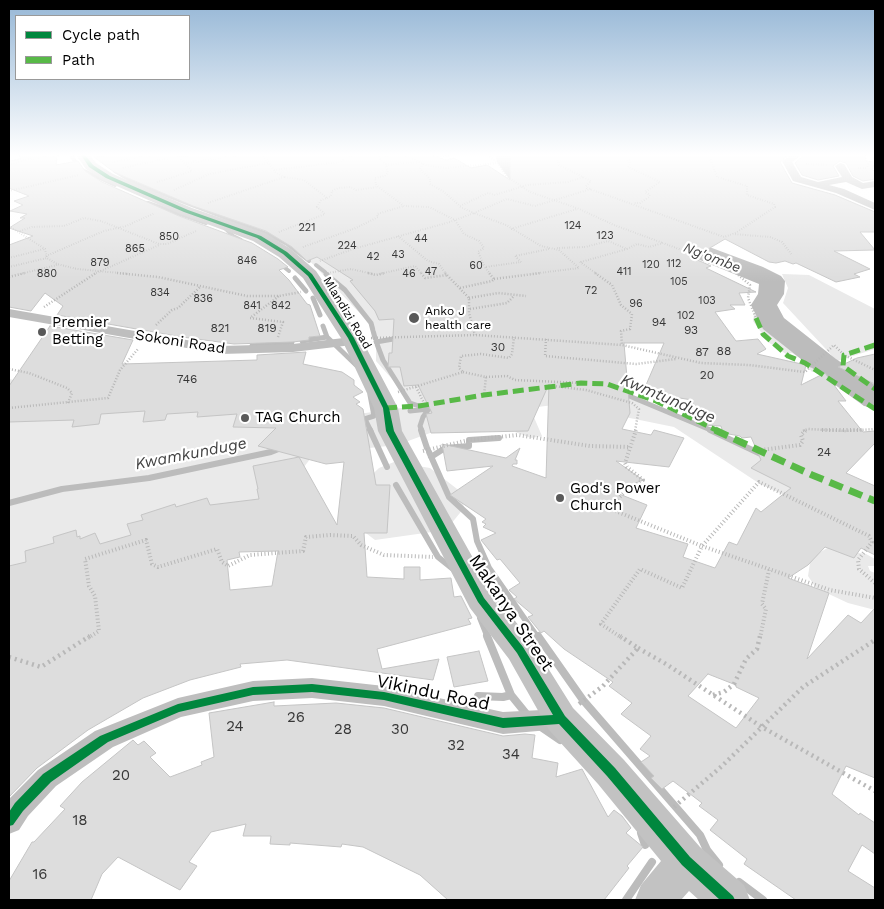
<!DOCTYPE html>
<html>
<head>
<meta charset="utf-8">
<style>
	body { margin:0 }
	#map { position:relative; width:884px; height:909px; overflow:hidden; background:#fff; font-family:"Work Sans",sans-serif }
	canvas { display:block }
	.frame { position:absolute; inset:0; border:10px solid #000; pointer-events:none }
	.legend { position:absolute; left:15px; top:15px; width:175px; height:65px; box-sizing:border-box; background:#fff; border:1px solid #999; margin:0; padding:6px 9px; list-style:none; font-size:15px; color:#000 }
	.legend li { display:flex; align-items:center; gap:10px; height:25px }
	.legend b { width:25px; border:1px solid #999 }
</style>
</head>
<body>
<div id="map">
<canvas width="884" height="909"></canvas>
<div class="frame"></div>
<ul class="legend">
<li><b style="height:6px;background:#00873e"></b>Cycle path</li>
<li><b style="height:6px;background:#58b947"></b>Path</li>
</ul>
</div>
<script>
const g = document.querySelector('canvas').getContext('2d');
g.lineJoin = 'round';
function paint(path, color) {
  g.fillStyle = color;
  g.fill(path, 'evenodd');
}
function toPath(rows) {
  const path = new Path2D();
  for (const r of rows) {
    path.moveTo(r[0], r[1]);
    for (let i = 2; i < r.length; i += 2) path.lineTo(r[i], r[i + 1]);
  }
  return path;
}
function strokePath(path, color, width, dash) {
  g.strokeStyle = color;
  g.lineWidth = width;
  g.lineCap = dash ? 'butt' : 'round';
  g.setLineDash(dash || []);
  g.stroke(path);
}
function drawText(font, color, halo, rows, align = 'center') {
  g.font = font + ' "Work Sans",sans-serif';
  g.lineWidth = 4.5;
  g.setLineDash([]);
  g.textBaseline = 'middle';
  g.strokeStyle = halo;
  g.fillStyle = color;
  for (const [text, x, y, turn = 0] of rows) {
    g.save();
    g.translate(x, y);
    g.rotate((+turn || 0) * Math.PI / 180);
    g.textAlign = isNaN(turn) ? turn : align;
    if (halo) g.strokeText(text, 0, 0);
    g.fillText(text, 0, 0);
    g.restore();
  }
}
paint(toPath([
	[96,155,196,155,254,190,488,397,555,384,626,393,875,503,875,536,760,484,674,427,561,404,530,408,542,436,531,438,515,432,517,430,488,412,397,445,314,454,276,503,203,519,9,590,9,379,82,393,358,414,416,406,376,361,376,330,302,253,246,224,188,206,128,178],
	[782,274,809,275,875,309,875,349,837,361,783,303,788,288],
	[769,313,793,326,801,337,795,338,830,364,812,372,803,360,792,353,786,354,768,342,753,321,754,314],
	[394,462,430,468,461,492,464,508,446,530,375,540,354,524,353,493,379,468],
	[834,544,852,552,866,554,875,559,875,566,868,566,870,571,875,573,875,610,848,603,816,588,808,576,810,563,814,556]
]), '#eaeaea');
strokePath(toPath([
	[71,155,80,169,115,185],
	[115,171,137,184,270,235,287,244,309,261],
	[148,203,206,223],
	[225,228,233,236,241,240],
	[280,264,289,271],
	[316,265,325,272]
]), '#bcbcbc', 4);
strokePath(toPath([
	[326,274,345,290,371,323,375,338],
	[295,278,306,291],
	[313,298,320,315],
	[323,326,327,337,356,365],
	[302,341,327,337],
	[376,342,399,338],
	[377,344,383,360,410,403,419,406,431,406,423,417,420,426,422,431],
	[252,346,292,342],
	[622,393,713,431],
	[410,411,438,408],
	[365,419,371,431],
	[358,421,374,416,370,395]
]), '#bcbcbc', 5);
strokePath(toPath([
	[370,430,387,467],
	[421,430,427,448],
	[710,430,765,456],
	[429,452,449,497,473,519,477,541,489,568,538,638],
	[431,457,445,448,469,446,469,440,499,438],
	[396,485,438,557,453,569],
	[9,503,62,489,149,478,271,452,281,448],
	[480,618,488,638]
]), '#bcbcbc', 6);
strokePath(toPath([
	[487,636,511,695,528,716],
	[538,636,583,700,700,835,707,850,719,865],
	[478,696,503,697,511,695],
	[541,727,560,740],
	[641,833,645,845],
	[739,882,763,900],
	[626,900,652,862]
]), '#bcbcbc', 8);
paint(toPath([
	[496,155,514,155,524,172,540,186,553,190,556,194,553,198,546,200,526,194,510,180,497,162,496,155],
	[661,229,763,267,781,276,785,281,784,294,777,305,784,318,836,359,875,385,875,408,864,406,816,371,763,329,751,305,758,294,759,284,653,241,650,236,653,231,661,229]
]), '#bcbcbc');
const building = toPath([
	[20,155,57,155,56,165,78,161,85,171,102,182,179,216,252,243,278,259,288,267,279,270,289,280,307,304,310,305,320,336,309,337,309,340,293,342,234,344,182,337,57,315,63,306,45,293,31,311,9,307,9,245,33,236,9,228,25,218,20,218,27,214,10,211,23,205,14,201,29,196,9,188,9,161,21,159,20,155],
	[109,155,176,155,180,157,198,155,429,155,447,160,454,158,471,168,487,165,510,180,510,155,788,155,780,162,792,183,835,195,875,212,875,232,860,232,875,250,834,251,870,269,854,274,860,277,836,282,796,263,793,264,785,261,776,263,769,262,725,239,693,258,711,266,706,268,756,292,739,293,745,305,730,305,735,309,715,312,736,341,758,339,766,349,757,354,806,365,801,385,825,373,846,401,838,401,863,432,875,431,875,443,846,473,875,486,875,555,861,548,854,558,825,547,808,565,788,578,829,593,807,659,848,615,861,623,875,608,875,778,846,766,832,794,859,815,860,813,875,823,875,854,862,845,848,871,875,888,875,900,796,900,744,864,747,859,710,830,718,820,699,806,702,803,673,781,662,789,651,778,654,776,641,762,650,756,640,749,651,736,621,714,632,703,609,686,613,682,564,649,544,631,541,633,528,617,533,615,514,599,517,597,509,590,520,583,500,559,497,560,481,540,496,533,483,527,486,524,482,522,486,519,450,495,493,466,447,471,442,444,506,458,520,448,515,460,517,460,517,464,513,464,512,466,546,478,549,384,528,431,431,433,426,414,432,413,418,385,404,386,400,367,388,367,389,353,392,353,394,319,379,320,375,311,350,281,353,280,317,257,307,261,292,247,266,231,193,206,114,172,94,157,109,155],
	[624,343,664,343,643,392,692,400,699,425,721,426,723,433,740,436,742,438,751,437,761,460,751,468,791,488,761,512,756,508,737,545,729,542,715,568,683,557,688,544,636,528,647,505,614,492,643,480,616,461,669,467,684,438,654,430,651,435,622,429,630,413,624,343],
	[708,674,736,685,736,687,759,698,736,728,688,696,708,674],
	[804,155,865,155,866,161,875,162,872,170,875,171,875,179,863,181,853,176,846,163,840,161,833,166,839,176,818,180,802,175,795,163,804,155],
	[50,326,133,340,122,364,257,360,257,355,306,352,303,364,342,372,354,380,354,385,363,392,353,397,360,402,356,404,363,409,376,485,390,485,387,533,364,533,367,577,404,579,404,567,420,567,420,580,451,578,454,597,461,596,472,618,468,619,471,624,377,649,382,669,439,659,433,680,287,660,240,664,241,667,190,680,143,698,88,730,37,768,9,797,9,566,26,562,25,551,54,543,53,537,76,530,77,537,80,536,80,539,95,533,100,544,131,535,127,524,143,520,141,515,175,504,176,507,207,498,210,505,259,499,257,489,258,489,253,466,299,457,337,525,344,462,326,464,258,446,276,428,233,427,237,414,197,417,198,412,167,414,165,420,143,422,145,411,101,414,99,424,72,427,74,420,9,422,9,386,50,326],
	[278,551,272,586,230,590,227,560,240,557,239,552,278,551],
	[875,354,875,384,838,367,857,358,875,354],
	[479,651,488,681,454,687,447,657,479,651],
	[274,702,274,706,336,703,384,708,503,736,525,734,535,735,532,758,558,763,556,777,582,769,608,817,614,810,622,816,631,828,626,833,643,847,627,866,629,868,604,900,448,900,420,875,363,847,342,844,341,847,290,843,290,845,270,844,271,836,243,836,246,824,211,832,189,862,197,866,180,890,118,857,102,874,91,900,9,900,9,881,32,842,34,842,65,809,60,806,82,782,133,740,138,745,144,741,156,753,150,757,170,777,202,765,201,762,214,757,209,713,274,702]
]);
paint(building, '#ddd');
strokePath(building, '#c5c5c5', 1);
strokePath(toPath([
	[377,155,386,165,388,172,385,176,375,178,376,185,404,206,429,207,455,220,464,234,479,241,484,248,478,252,485,267],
	[403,155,426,165,446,168,498,163],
	[431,155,439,157,453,155],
	[488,155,498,163,506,176,530,192,577,208,614,225,663,243],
	[557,155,559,165,591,181,586,186,587,188,724,237,733,234,770,237,782,242,792,255],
	[627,155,630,164,628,167,660,182,645,192,650,195,649,197,640,203,634,203],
	[709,155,717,177,747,186,747,195,774,204,775,207,734,234],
	[101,156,108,155],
	[380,158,394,155],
	[112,162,153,155],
	[186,163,241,155],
	[423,164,420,169,430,179,430,184,444,192,460,206,488,193,495,195,527,185,568,182,584,177],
	[806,164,827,165],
	[9,165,29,159,60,155],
	[386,165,418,162],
	[123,168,178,156],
	[858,168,866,168,875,155],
	[274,170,340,162,346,157,360,155],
	[157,182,192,171,177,155],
	[174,190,209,174,269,163],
	[9,191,79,175],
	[327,198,331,196,332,191,338,188,350,187,356,190,378,187],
	[208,203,284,177,275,172,263,155],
	[460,207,474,213,507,199,535,206,591,189],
	[9,226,45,249,47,258,57,264,77,269,130,274],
	[511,229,577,209],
	[20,231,32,227,64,226,84,218,101,221,159,244,167,244,196,231],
	[279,232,325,214,317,207,321,200,327,198,304,180,284,177],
	[398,236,428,261,439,264,446,274],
	[303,247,356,228,378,217,377,214,404,206],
	[557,248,585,247,608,241,627,249,637,244,649,247,663,243,732,269,738,274],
	[46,256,104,231,126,226,155,213],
	[9,258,44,249],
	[320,261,353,249,450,222,474,213,506,225,541,246,559,250,579,268,531,274],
	[580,262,597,274],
	[581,262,627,249],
	[9,267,47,258],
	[328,273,351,269,373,274],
	[20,274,57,265],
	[94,274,159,245],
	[379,274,415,266,422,274],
	[490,274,485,267,521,262,515,256,549,249]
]), '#b8b8b8', 2, [0.5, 2]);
strokePath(toPath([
	[117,273,158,277,247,296,279,296,301,292],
	[368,273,376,275,385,273],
	[421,273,425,278,447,275],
	[445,273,469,298,469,313,475,335],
	[595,273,612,285,621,305,632,314,630,329,621,331,622,345,701,363,749,365,805,372,834,345,844,355,875,370],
	[736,273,750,285,748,298,756,318],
	[9,277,25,273],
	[494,279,541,273],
	[460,288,492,281,494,279,489,273],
	[469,298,498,293,526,296],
	[44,307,96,273],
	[470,309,507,303,514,296],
	[156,325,172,310,178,308,200,287],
	[278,337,283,322,250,318,279,296],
	[371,338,475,335,622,345],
	[546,339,545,356,636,364,676,359],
	[9,369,29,373,67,388,72,393,68,403],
	[463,372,486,377,484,395],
	[486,377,507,376,515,380,581,383],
	[553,386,586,390,632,403,639,409,635,431],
	[416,387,425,405],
	[398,392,463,372,459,368,461,356,481,354,509,358,512,354,514,337],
	[9,408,108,398,120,370,138,349],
	[803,431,808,429,845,431,875,429]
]), '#b8b8b8', 2.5, [1, 2]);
strokePath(toPath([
	[636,430,625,463,627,467,643,480,626,491,611,505,613,510,702,546,759,482,869,536,872,542,858,560,859,569,875,583],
	[822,430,863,430],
	[761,450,800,445,803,441,801,435,806,430],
	[423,451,469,440,518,435,590,446,630,447],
	[88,638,99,631,95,596,89,586,85,559,146,540,152,564,158,567,217,549,222,562,228,566,250,555,303,551,306,537,330,535,353,536,361,545,384,555,433,557],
	[622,638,601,624,640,569,682,588,702,546,830,590,875,598],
	[760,638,766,609,762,604,769,570]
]), '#b8b8b8', 4, [1, 2.5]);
strokePath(toPath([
	[638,648,666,664,762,727,875,791],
	[9,657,41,667,90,636],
	[713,695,724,692,734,684,746,659,757,649,760,636],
	[579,704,603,686,638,648,620,636],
	[674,807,722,766,803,687,875,640]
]), '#b8b8b8', 4.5, [2, 4]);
paint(toPath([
	[791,155,802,155,792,162,801,177,818,182,842,177,835,166,840,163,844,164,852,177,863,183,875,181,875,187,862,189,846,182,829,185,844,189,875,203,875,210,836,193,793,181,782,161,791,155],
	[9,309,221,346,293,344,352,337,357,338,359,341,357,344,352,345,293,352,221,354,9,317,9,309],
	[312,678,384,686,503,712,561,709,570,712,573,719,570,726,561,729,503,734,384,706,312,698,253,701,181,717,113,747,56,786,28,816,19,830,9,834,10,798,38,770,95,731,178,698,253,681,312,678]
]), '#bebebe');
paint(toPath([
	[76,155,90,155,96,163,113,174,192,208,265,233,291,249,316,271,361,338,398,408,402,431,492,592,531,641,573,708,624,760,700,847,744,885,750,900,699,900,689,891,681,900,635,900,641,885,661,861,598,784,549,730,509,659,470,608,378,431,374,408,341,338,303,278,279,257,253,241,180,214,103,180,86,169,76,155]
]), '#c2c2c2');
strokePath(toPath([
	[756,318,763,334,788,356,805,363,875,409],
	[875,345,844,355,843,366,875,389],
	[386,408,419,406,484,395,581,383,607,384,656,401,718,431]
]), '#58b947', 5, [11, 5]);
strokePath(toPath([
	[715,430,812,475,875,501]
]), '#58b947', 7, [14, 7]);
paint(toPath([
	[81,155,85,155,93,165,110,176,188,210,261,236,287,252,312,274,354,338,389,408,394,431,484,598,523,647,565,716,615,768,690,857,733,896,735,900,720,900,682,865,607,776,559,724,503,728,384,700,312,692,253,695,179,712,108,742,51,782,23,811,13,825,9,826,9,812,15,803,43,774,100,736,178,704,253,687,312,684,384,692,503,718,553,715,517,653,478,602,386,431,383,408,348,338,308,276,283,254,257,238,184,212,106,178,89,167,81,155]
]), '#00873e');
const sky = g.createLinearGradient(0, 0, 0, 282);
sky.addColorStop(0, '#96b7d6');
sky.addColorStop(0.55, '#fff');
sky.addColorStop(1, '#ffffff00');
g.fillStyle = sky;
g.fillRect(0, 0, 884, 282);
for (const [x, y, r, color] of [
	[414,318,6,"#595959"],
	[42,332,5,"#595959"],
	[245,418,5,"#595959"],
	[560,498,5,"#595959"]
]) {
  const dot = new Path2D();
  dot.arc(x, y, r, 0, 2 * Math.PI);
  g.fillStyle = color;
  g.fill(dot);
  strokePath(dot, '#fff', 2);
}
drawText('11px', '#373737', null, [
	["124",573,226],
	["221",307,228],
	["123",605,236],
	["850",169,237],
	["44",421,239],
	["224",347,246],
	["865",135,249],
	["43",398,255],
	["42",373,257],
	["846",247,261],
	["879",100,263],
	["112",674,264],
	["120",651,265],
	["60",476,266],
	["47",431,272],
	["411",624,272],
	["880",47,274],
	["46",409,274],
	["105",679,282],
	["72",591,291],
	["834",160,293],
	["836",203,299],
	["103",707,301],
	["96",636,304],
	["841",252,306],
	["842",281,306],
	["102",686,316]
]);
drawText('12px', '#000', '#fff', [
	["Anko J",425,311],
	["health care",425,325]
], 'left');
drawText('12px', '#000', '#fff', [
	["Mlandizi Road",347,313,59]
]);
drawText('12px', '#373737', null, [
	["94",659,322],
	["821",220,328],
	["819",267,328],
	["93",691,330],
	["30",498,347],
	["88",724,351],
	["87",702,352],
	["20",707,375],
	["746",187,379],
	["24",824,452]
]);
drawText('italic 14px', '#414141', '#fff', [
	["Ng'ombe",712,258,21]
]);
drawText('15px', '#000', '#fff', [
	["Premier",52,323],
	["Betting",52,340],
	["TAG Church",255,418],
	["God's Power",570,489],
	["Church",570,506]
], 'left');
drawText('15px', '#000', '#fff', [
	["Sokoni Road",180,342,9]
]);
drawText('15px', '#373737', null, [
	["26",296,718],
	["24",235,727],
	["28",343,730],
	["30",400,730],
	["32",456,746],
	["34",511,755],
	["20",121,776],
	["18",80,821],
	["16",40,875]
]);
drawText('italic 16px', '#414141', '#fff', [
	["Kwmtunduge",668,399,23],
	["Kwamkunduge",191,454,-11]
]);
drawText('18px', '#000', '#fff', [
	["Makanya Street",511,613,56],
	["Vikindu Road",433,693,12]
]);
</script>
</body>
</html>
